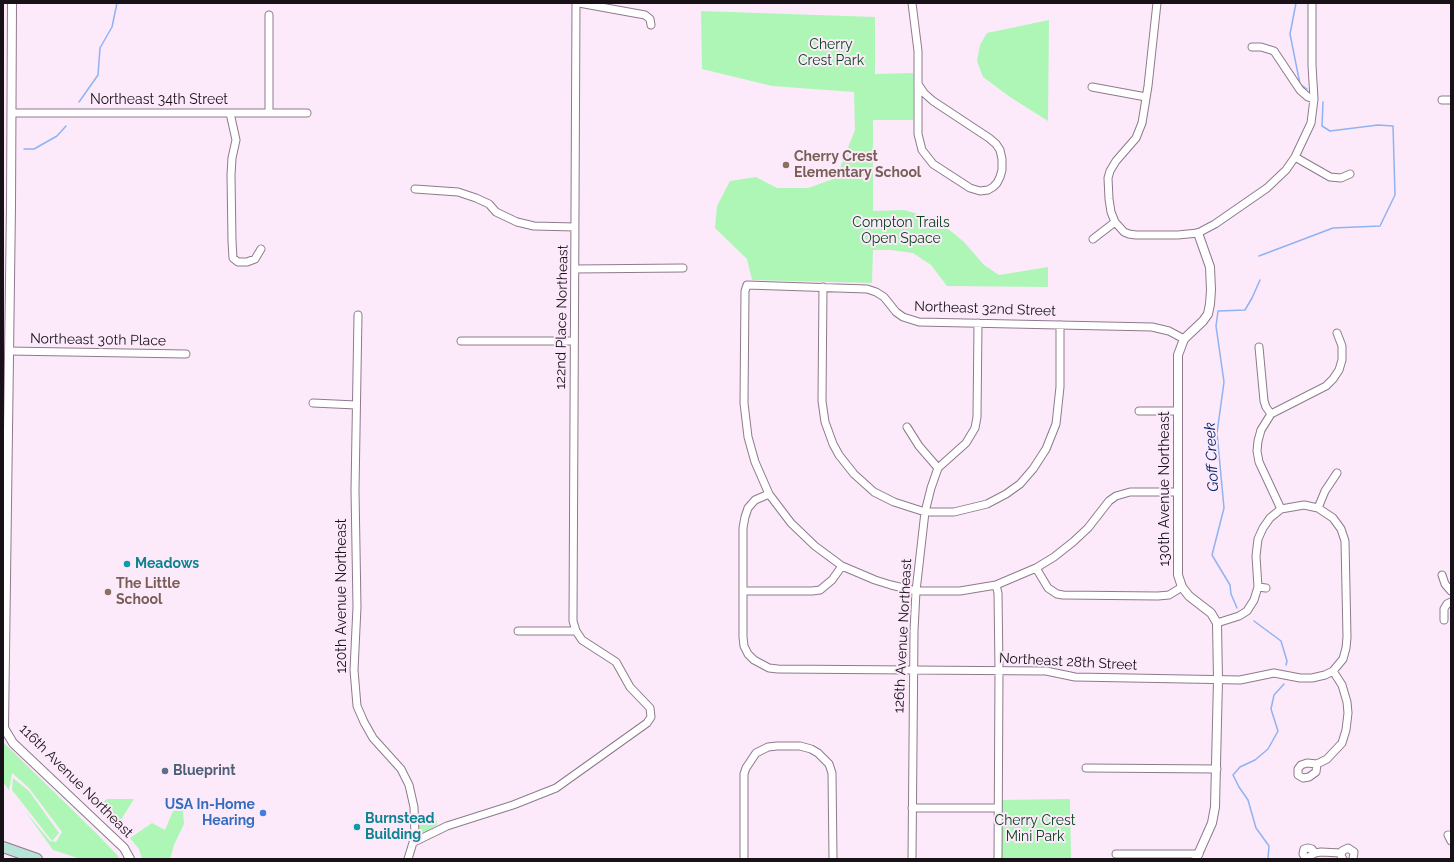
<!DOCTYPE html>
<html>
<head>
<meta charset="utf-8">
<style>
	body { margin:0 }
	#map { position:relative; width:1454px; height:862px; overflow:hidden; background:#fceafb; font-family:Raleway,sans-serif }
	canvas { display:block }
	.frame { position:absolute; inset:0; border:4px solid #181118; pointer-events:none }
</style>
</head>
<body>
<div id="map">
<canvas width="1454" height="862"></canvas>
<div class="frame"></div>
</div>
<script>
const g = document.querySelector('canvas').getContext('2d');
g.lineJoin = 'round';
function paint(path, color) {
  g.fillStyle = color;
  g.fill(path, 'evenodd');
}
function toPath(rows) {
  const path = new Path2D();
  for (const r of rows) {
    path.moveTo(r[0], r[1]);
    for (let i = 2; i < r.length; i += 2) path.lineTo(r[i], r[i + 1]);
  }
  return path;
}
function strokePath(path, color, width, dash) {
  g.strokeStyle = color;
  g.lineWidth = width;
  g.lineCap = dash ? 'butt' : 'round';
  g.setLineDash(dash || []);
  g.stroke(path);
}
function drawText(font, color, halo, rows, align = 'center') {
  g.font = font + ' Raleway,sans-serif';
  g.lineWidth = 4;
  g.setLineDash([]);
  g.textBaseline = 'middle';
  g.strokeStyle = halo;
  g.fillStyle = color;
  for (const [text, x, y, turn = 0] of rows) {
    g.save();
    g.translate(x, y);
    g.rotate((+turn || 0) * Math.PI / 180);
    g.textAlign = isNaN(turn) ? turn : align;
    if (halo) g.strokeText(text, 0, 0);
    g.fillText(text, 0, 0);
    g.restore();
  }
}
paint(toPath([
	[701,11,875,17,875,74,913,73,913,120,873,120,873,211,904,210,936,219,964,242,984,265,999,275,1048,267,1048,287,947,286,931,265,913,253,891,250,873,250,872,283,752,280,747,259,715,228,717,206,730,181,756,177,777,188,808,188,836,178,855,130,854,92,772,86,702,69],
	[1049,20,1048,121,1010,97,983,77,977,61,980,45,987,33],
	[3,742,97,834,118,856,119,859,81,859,53,850,25,811,50,841,56,842,62,832,29,788,12,773,9,790,3,782],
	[13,778,29,791,59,833,52,841,12,790],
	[107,799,134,799,117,826,96,807],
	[1070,799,1071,859,1000,859,999,800],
	[183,810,184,824,174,845,170,859,142,859,139,849,130,838,152,823,165,830,173,811],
	[419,814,432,816,437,821,437,825,424,833,422,832,419,828]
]), '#adf6b6');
strokePath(toPath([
	[1296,3,1290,34,1300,84,1307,89],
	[79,102,98,75,100,48,112,27,117,3],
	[24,149,34,149,57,136,66,126],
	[1259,256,1333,228,1380,226,1395,195,1393,126,1378,125,1330,131,1322,126,1323,102],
	[1237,608,1231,594,1230,585,1212,555,1224,508,1217,433,1224,382,1216,326,1218,311,1245,310,1252,298,1260,280],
	[1254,621,1281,641,1287,661,1286,665],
	[1268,859,1269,846,1256,828,1248,800,1239,787,1233,775,1240,767,1255,760,1268,749,1278,731,1271,709,1274,695,1284,684]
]), '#8fb3f2', 1.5);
const minor = toPath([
	[579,3,645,15,650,19,651,25],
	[912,3,918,51,918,134,922,150,933,164,970,188,980,191,988,190,993,187,997,183,1000,177,1002,170,1002,159,1000,150,996,144,989,138,933,101,924,93,918,84],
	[269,15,269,113],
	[1252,47,1261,47,1274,51,1300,90,1308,97,1314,99],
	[1092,87,1146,97],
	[1442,100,1451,100],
	[12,113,307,113],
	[230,113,236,140,232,158,231,175,232,241,233,258,238,262,247,262,255,259,261,249],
	[1295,157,1330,177,1341,178,1350,174],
	[415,189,458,192,476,198,489,204,496,212,517,222,534,226,575,227],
	[1115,222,1111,212,1109,199,1108,178,1110,171,1116,161,1136,138,1142,123,1148,86,1157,3],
	[1093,239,1115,222,1124,232,1129,234,1136,235,1178,235,1198,233,1215,224,1267,188,1286,170,1295,157,1311,123,1314,99,1312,65,1312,3],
	[575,269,683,268],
	[823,287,822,401,825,422,833,444,839,455,854,474,874,492,894,502,925,512,954,512,987,504,1006,494,1020,484,1033,469,1046,449,1056,424,1060,387,1060,325],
	[358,315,355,490,357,607,354,670,357,706,364,722,373,738,401,769,409,785,414,807,415,836,408,859],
	[461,341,574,341],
	[9,351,186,354],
	[313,403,356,405],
	[1139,411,1178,411],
	[1271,414,1326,386,1333,379,1339,370,1342,360,1342,346,1337,333],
	[907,427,919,446,938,468],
	[769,494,755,500,748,508,745,517,743,528,743,637,744,646,748,654,754,660,769,668,778,669,1046,671,1075,677,1240,680,1274,673,1300,678,1312,678,1325,675,1333,671,1343,659,1346,648,1347,637,1345,541,1341,529,1333,518,1318,508,1304,505,1281,509],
	[1318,508,1325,491,1337,473],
	[842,566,815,546,791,523,769,494,755,462,748,437,744,403,745,291,747,285,867,289,876,292,884,297,896,312,903,317,919,322,1152,327,1169,331,1184,339],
	[1036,568,1054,557,1073,542,1088,528,1109,501,1116,496,1130,492,1177,492],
	[1442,575,1445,584,1451,591],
	[996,585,998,593,999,671,998,859],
	[1258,587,1266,588],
	[743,591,812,591,820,590,832,580,842,566,875,580,891,585,916,591,960,591,996,585,1036,568,1048,588,1057,594,1063,595,1158,596,1169,595,1182,587],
	[1444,620,1444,609,1447,604,1451,602],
	[1217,623,1239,616,1247,611,1254,600,1258,587,1256,556,1258,539,1263,528,1270,518,1281,509,1259,462,1257,451,1258,441,1261,430,1271,414,1266,407,1264,401,1259,347],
	[518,631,576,631],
	[1317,764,1316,772,1309,777,1303,778,1298,775,1298,769,1301,765,1307,763,1317,764,1327,759,1342,743,1346,730,1348,713,1347,702,1342,685,1333,671],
	[1086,768,1217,769],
	[912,808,998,808],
	[1448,835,1451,841],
	[414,842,447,826,513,805,556,788,647,723,651,717,650,708,630,687,616,662,582,640,576,631,573,621,576,3],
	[1116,854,1199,854],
	[744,859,744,774,746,768,756,753,768,747,777,746,800,746,811,749,818,753,829,764,832,773,833,859],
	[912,859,914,631,916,591,925,512,931,488,938,468,966,443,975,428,977,417,978,323],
	[1306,859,1303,854,1304,849,1308,848,1312,849,1315,853],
	[1309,859,1310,856,1315,853,1321,852,1341,853],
	[1343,859,1341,856,1342,851,1348,848,1354,852,1353,859]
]);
const tertiary = toPath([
	[12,3,11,206,4,728,13,743,124,848,130,859],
	[1196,859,1212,823,1215,807,1218,680,1217,623,1211,613,1189,596,1182,587,1178,575,1178,355,1184,339,1203,321,1208,314,1210,304,1211,290,1210,267,1198,233]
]);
const secondary = toPath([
	[3,847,37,859]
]);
strokePath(minor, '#8e7a8c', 9);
strokePath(tertiary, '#8e7a8c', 10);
strokePath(secondary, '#8e7a8c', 12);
strokePath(minor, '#fff', 7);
strokePath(tertiary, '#fff', 8);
strokePath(secondary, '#b8e4d8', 10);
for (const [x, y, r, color] of [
	[786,165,4,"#8d6e63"],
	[127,564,4,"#0f9aa8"],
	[108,592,4,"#8d6e63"],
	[165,771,4,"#5c6f8a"],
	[263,813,4,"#3f7fe0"],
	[357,827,4,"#0f9aa8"]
]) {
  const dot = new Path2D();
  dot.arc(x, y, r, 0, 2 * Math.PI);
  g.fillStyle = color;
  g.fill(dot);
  strokePath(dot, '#fceafb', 1.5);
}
drawText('14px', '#08451a', '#fceafb', [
	["Cherry",831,45],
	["Crest Park",831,61],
	["Compton Trails",901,223],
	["Open Space",901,239],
	["Cherry Crest",1035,821],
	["Mini Park",1035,837]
]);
drawText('14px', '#181118', '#fceafb', [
	["Northeast 34th Street",159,100],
	["Northeast 32nd Street",985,309,2],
	["122nd Place Northeast",562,317,-89],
	["Northeast 30th Place",98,340,1],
	["130th Avenue Northeast",1165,489,-90],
	["120th Avenue Northeast",342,596,-90],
	["126th Avenue Northeast",903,636,-87],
	["Northeast 28th Street",1068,662,3],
	["116th Avenue Northeast",76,781,45]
]);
drawText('bold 14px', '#785e54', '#fceafb', [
	["Cherry Crest",794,157],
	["Elementary School",794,173],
	["The Little",116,584],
	["School",116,600]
], 'left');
drawText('bold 14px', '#0d838f', '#fceafb', [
	["Meadows",135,564],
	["Burnstead",365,819],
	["Building",365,835]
], 'left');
drawText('bold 14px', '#4e5e75', '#fceafb', [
	["Blueprint",173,771]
], 'left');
drawText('bold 14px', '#366cbe', '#fceafb', [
	["USA In-Home",255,805],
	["Hearing",255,821]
], 'right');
drawText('italic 15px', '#022668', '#fceafb', [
	["Goff Creek",1212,457,-93]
]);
</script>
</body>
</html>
